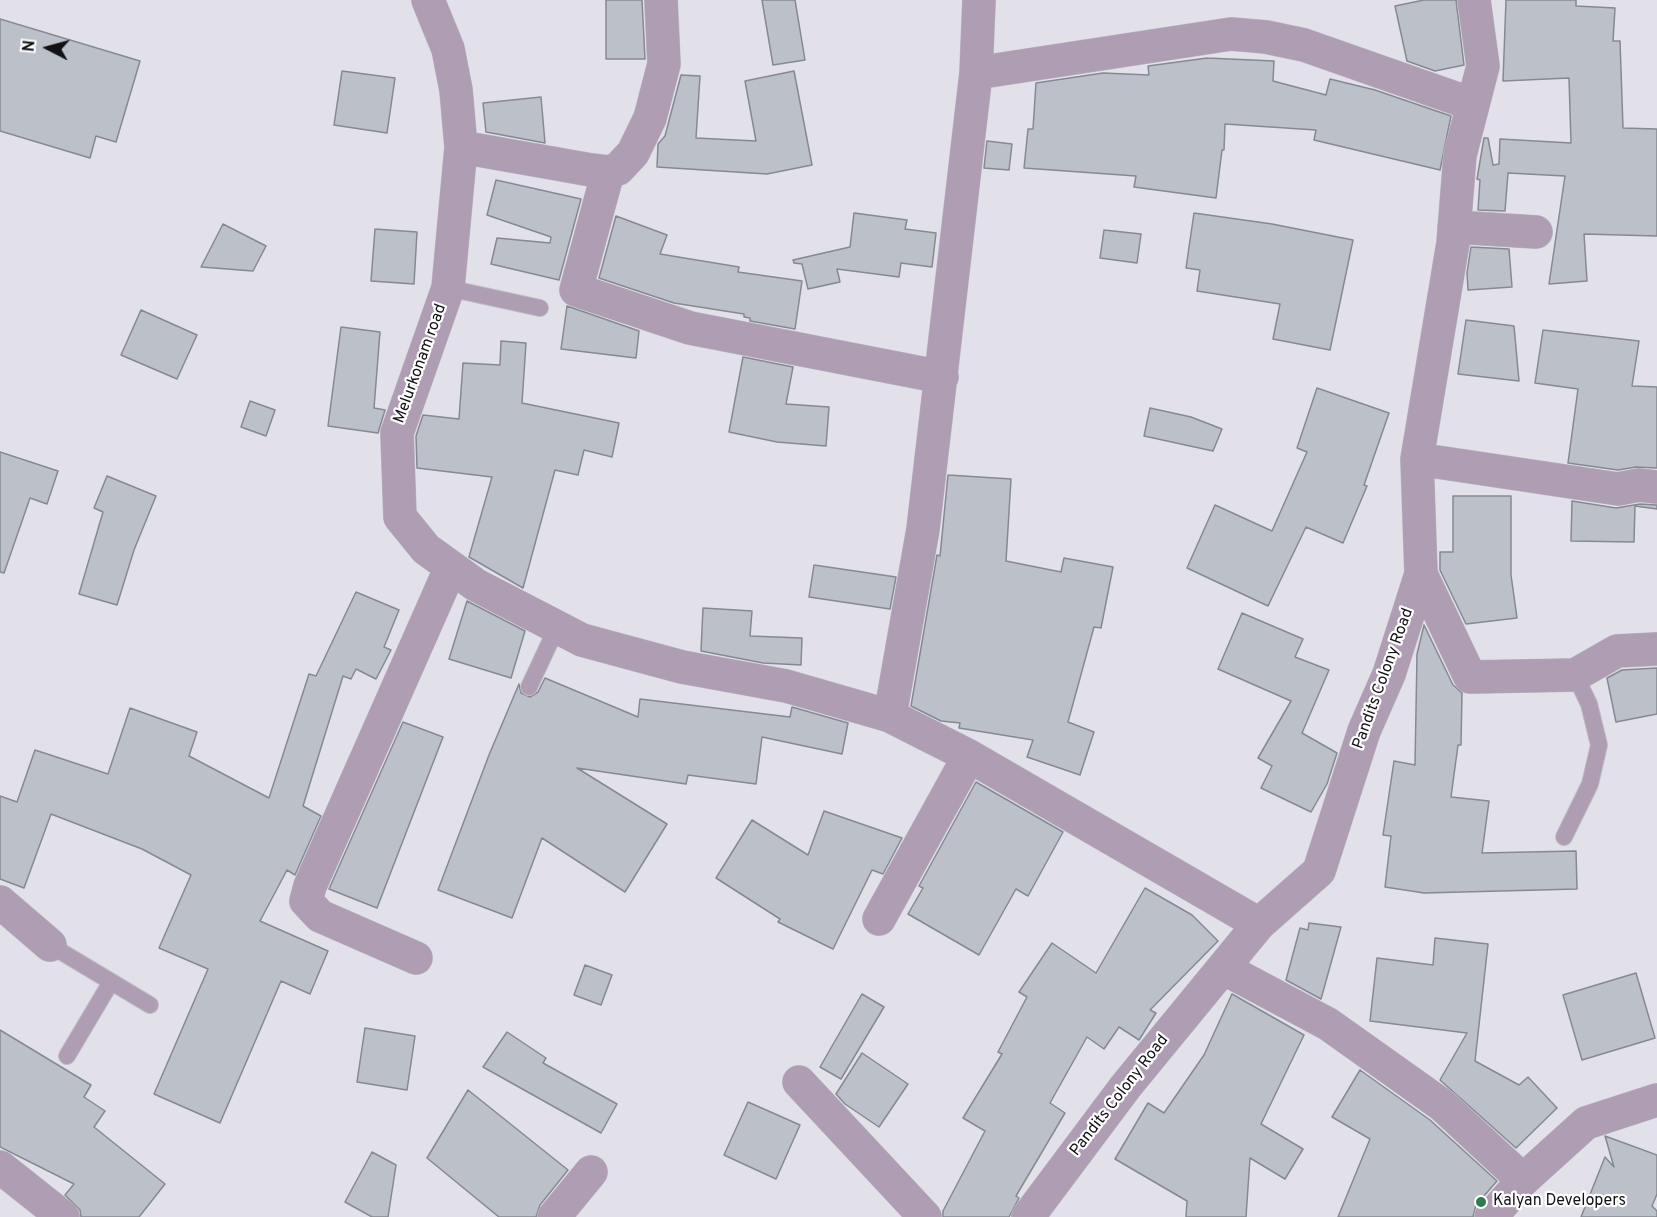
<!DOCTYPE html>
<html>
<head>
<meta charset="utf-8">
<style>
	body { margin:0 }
	#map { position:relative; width:1657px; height:1217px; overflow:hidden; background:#e2e1ea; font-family:Overpass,sans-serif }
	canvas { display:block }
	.north { position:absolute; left:18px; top:18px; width:60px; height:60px; -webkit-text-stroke:4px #fff; paint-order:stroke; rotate:276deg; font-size:16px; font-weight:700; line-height:24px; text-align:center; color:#121114 }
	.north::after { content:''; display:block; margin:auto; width:21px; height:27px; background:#121114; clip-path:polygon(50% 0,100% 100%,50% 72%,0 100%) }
</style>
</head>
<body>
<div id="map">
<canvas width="1657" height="1217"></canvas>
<div class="north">N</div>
</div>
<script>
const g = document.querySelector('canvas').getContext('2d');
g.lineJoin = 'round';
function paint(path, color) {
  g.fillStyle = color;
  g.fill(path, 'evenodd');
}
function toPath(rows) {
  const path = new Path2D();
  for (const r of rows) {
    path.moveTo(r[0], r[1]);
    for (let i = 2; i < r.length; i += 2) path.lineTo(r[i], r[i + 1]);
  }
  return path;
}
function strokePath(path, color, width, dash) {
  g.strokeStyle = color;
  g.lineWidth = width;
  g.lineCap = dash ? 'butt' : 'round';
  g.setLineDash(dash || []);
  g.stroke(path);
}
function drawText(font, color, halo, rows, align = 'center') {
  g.font = font + ' Overpass,sans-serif';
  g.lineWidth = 4.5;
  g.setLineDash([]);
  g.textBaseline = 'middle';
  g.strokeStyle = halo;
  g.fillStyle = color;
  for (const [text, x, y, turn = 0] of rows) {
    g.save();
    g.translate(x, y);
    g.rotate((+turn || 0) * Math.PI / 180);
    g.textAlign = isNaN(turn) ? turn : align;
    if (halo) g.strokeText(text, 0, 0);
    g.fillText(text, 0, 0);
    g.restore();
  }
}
const building = toPath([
	[606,0,642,0,645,59,606,59,606,0],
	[762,0,795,0,805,60,773,65,762,0],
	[1424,0,1456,0,1464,65,1435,71,1407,61,1395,6,1424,0],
	[1506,0,1576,0,1576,6,1615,8,1613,41,1620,41,1623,128,1657,129,1657,236,1584,234,1587,281,1549,284,1565,176,1508,173,1505,211,1478,210,1480,180,1477,179,1484,138,1488,138,1493,165,1499,164,1500,139,1571,143,1569,78,1503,81,1506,0],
	[0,19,140,61,116,142,96,136,90,158,0,131,0,19],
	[1207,58,1274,61,1273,81,1326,95,1330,79,1375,90,1451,116,1440,170,1314,140,1316,130,1225,124,1224,150,1222,150,1216,198,1134,187,1136,176,1024,168,1028,129,1033,129,1036,83,1103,73,1149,75,1148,66,1207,58],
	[342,71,395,78,387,133,334,125,342,71],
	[794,71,812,165,767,174,657,167,658,144,665,136,681,75,700,76,696,138,756,141,745,81,794,71],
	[541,97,545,143,486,132,483,103,541,97],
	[987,141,1012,144,1009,170,984,168,987,141],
	[496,180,581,199,559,280,491,264,497,238,550,243,551,237,487,215,496,180],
	[854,213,907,220,905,229,936,233,932,267,901,263,899,277,837,269,840,282,808,289,802,264,794,263,793,260,850,247,854,213],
	[1194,213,1272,224,1353,240,1330,350,1273,339,1280,304,1197,291,1200,270,1186,268,1194,213],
	[616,216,667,235,660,254,739,267,738,272,802,281,795,329,750,321,750,318,744,317,744,314,674,303,599,278,616,216],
	[223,224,266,246,253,271,201,267,223,224],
	[375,229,417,232,414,284,371,281,375,229],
	[1104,230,1141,234,1137,263,1100,258,1104,230],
	[1471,247,1509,249,1512,287,1468,290,1467,273,1471,247],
	[567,306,639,331,636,358,561,349,567,306],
	[141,310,197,335,177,379,121,355,141,310],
	[1466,320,1514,326,1519,381,1458,374,1466,320],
	[341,327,380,332,374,408,385,410,378,433,328,426,341,327],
	[1543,330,1639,341,1632,386,1657,387,1657,468,1636,467,1618,470,1568,463,1578,389,1535,383,1543,330],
	[501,341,526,343,522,403,619,423,612,457,584,450,578,475,555,470,523,588,469,557,492,477,417,468,416,436,423,415,459,419,463,363,500,365,501,341],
	[743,357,793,367,786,404,829,407,826,446,777,442,729,432,743,357],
	[1317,388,1389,413,1364,485,1367,486,1343,543,1306,527,1268,606,1187,568,1215,505,1272,531,1307,452,1297,448,1317,388],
	[250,401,275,410,266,436,241,427,250,401],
	[1150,408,1191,417,1222,429,1213,451,1144,436,1150,408],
	[0,452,58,471,47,504,30,498,4,573,0,572,0,452],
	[948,475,1011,479,1006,561,1061,572,1064,558,1113,567,1101,628,1094,627,1068,722,1094,732,1080,775,1027,757,1033,740,959,728,960,723,941,721,911,706,937,555,940,556,948,475],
	[107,476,156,496,134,550,117,605,79,594,103,512,94,508,107,476],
	[1453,496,1511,496,1511,575,1517,618,1466,624,1440,570,1440,552,1453,552,1453,496],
	[1572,501,1616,508,1640,504,1657,505,1657,509,1635,506,1634,542,1571,541,1572,501],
	[814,565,896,577,890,609,809,597,814,565],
	[356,592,399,610,384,647,391,650,376,679,356,669,351,679,343,676,303,806,321,816,295,875,287,870,260,921,328,951,310,994,281,981,220,1123,154,1094,208,969,159,948,191,875,142,849,51,814,24,888,0,879,0,796,17,802,35,750,108,774,130,708,197,732,189,756,269,798,309,674,316,676,356,592],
	[467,601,525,631,511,678,449,659,467,601],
	[703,608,752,611,750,636,802,638,801,665,763,663,701,651,703,608],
	[1242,613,1303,639,1295,657,1329,670,1302,733,1337,753,1327,784,1311,812,1261,788,1272,766,1258,758,1291,701,1218,669,1242,613],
	[1424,625,1453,685,1462,693,1461,745,1458,745,1451,797,1489,801,1482,853,1576,851,1577,889,1424,893,1385,887,1391,836,1383,835,1394,761,1415,765,1417,654,1424,625],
	[1657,668,1657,714,1616,722,1607,678,1622,670,1657,668],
	[545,678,638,717,640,699,790,717,792,707,848,723,842,754,762,737,756,784,688,775,686,784,577,768,667,824,625,892,542,838,512,918,438,890,489,755,519,684,521,693,530,697,538,692,545,678],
	[403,722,443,737,377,908,329,889,403,722],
	[976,782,1063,832,1028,896,1016,889,979,955,908,914,923,888,919,886,976,782],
	[824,811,902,838,883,874,872,870,833,949,778,922,780,919,716,878,752,820,808,855,824,811],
	[1145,888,1192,915,1218,941,1150,1010,1156,1013,1139,1040,1119,1027,1104,1049,1087,1037,1050,1103,1065,1113,1016,1196,1019,1198,1009,1217,943,1217,943,1211,985,1131,963,1118,1002,1054,998,1052,1027,997,1019,992,1052,943,1096,973,1145,888],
	[1309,923,1341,927,1321,999,1286,980,1300,928,1308,930,1309,923],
	[1435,938,1488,944,1475,1061,1519,1085,1528,1077,1557,1108,1516,1148,1440,1080,1467,1033,1370,1021,1377,958,1433,965,1435,938],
	[585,965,612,975,601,1005,574,995,585,965],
	[1636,973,1655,1038,1582,1060,1563,995,1636,973],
	[862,994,884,1007,841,1079,820,1067,862,994],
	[1232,994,1304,1035,1261,1124,1303,1149,1285,1179,1250,1158,1246,1217,1186,1217,1187,1201,1115,1159,1148,1103,1164,1113,1204,1055,1232,994],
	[365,1028,415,1036,407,1090,357,1082,365,1028],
	[0,1030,91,1085,84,1097,105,1111,94,1127,165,1184,139,1217,81,1217,80,1210,65,1195,74,1184,0,1147,0,1030],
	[507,1032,546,1058,543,1063,617,1104,601,1133,483,1067,507,1032],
	[862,1053,908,1084,879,1127,845,1104,836,1094,862,1053],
	[1360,1070,1430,1120,1497,1181,1476,1205,1473,1217,1338,1217,1370,1139,1332,1117,1360,1070],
	[468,1090,568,1170,540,1205,536,1217,499,1217,427,1158,468,1090],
	[748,1102,800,1125,776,1179,724,1155,748,1102],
	[1605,1136,1657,1155,1657,1194,1652,1206,1657,1211,1657,1217,1581,1217,1605,1157,1614,1167,1605,1136],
	[372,1152,396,1165,388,1217,372,1217,345,1202,372,1152]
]);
paint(building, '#bcc1c9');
strokePath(building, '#858991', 1.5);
const service = toPath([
	[448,288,540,308],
	[529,687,557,627],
	[1564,837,1590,784,1599,745,1589,704,1575,675],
	[50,945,150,1005],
	[67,1056,111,982]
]);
const minor = toPath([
	[428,0,448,49,456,90,461,147,448,288,397,433,400,517,426,549,476,585,582,640,682,667,786,686,890,716],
	[979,0,976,73,923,529,890,716,969,756,1259,924],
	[976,73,1231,34,1266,37,1304,45,1472,104],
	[461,147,591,170,608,172,618,169,633,153,650,118,664,64,661,0],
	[608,172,576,290,690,328,942,377],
	[1454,227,1536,232],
	[1417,459,1618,489,1639,485,1657,487],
	[1421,574,1470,677,1575,675,1617,651,1657,649],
	[0,902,50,945],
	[879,919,969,756],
	[416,958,320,916,306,901,310,886,451,567],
	[1223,968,1328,1024,1442,1105,1523,1180],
	[799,1082,925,1217],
	[0,1167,63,1217],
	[554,1217,591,1172],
	[1028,1217,1126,1086,1259,924,1319,871,1364,731,1389,674,1421,574,1417,459,1453,243,1460,155,1483,66,1474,0]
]);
const tertiary = toPath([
	[1491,1217,1523,1180,1586,1123,1657,1100]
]);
strokePath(service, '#bdbcc3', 18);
strokePath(minor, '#bdbcc3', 34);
strokePath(tertiary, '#bdbcc3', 34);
strokePath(service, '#af9db4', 16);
strokePath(minor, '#af9db4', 33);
strokePath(tertiary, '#af9db4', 33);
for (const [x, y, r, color] of [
	[1481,1202,6,"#2e7d4e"]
]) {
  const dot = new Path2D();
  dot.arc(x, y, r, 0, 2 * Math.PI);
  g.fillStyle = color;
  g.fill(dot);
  strokePath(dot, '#fff', 2);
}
drawText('16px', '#121114', '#fff', [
	["Melurkonam road",421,364,-70],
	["Pandits Colony Road",1384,679,-70],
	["Pandits Colony Road",1120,1096,-52]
]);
drawText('16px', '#121114', '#fff', [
	["Kalyan Developers",1493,1202]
], 'left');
</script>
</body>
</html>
